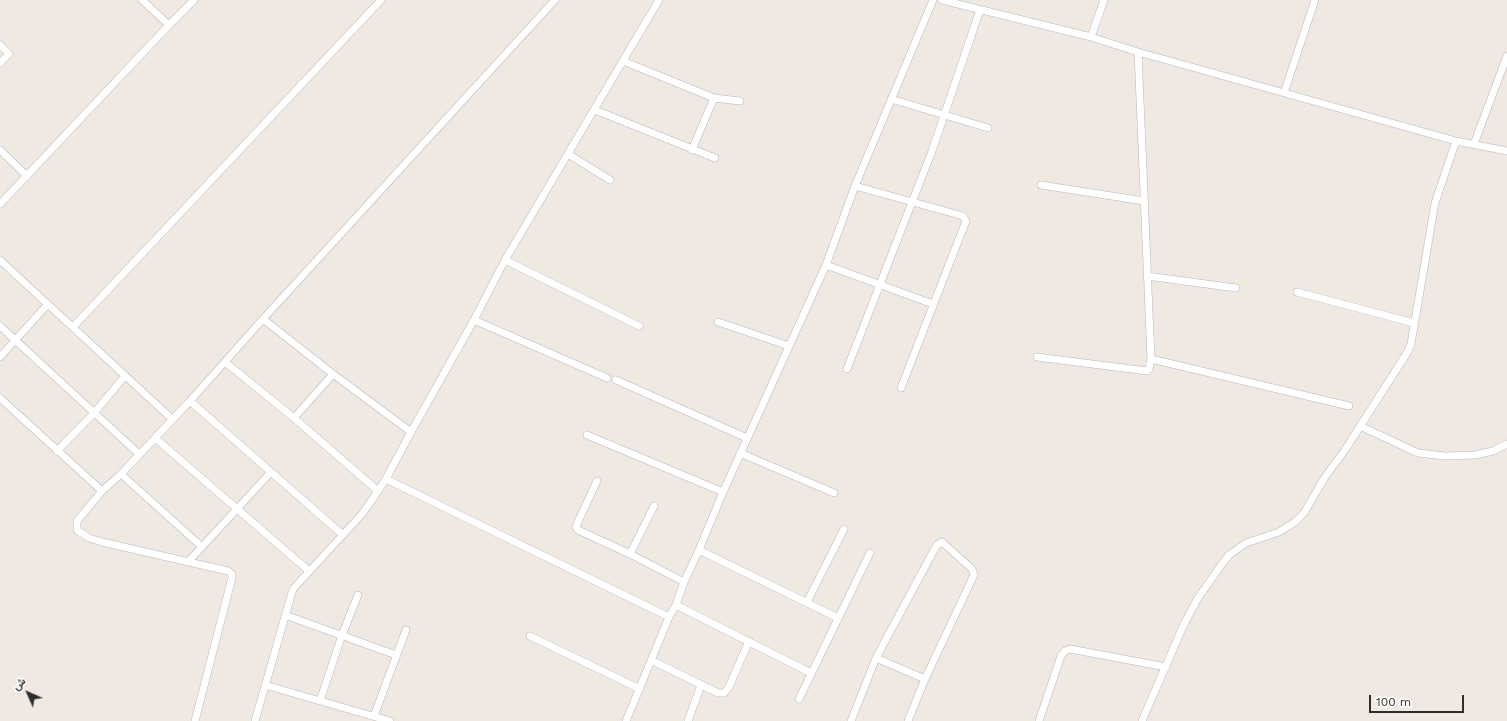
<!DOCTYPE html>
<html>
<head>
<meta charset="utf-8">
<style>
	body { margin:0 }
	#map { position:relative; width:1507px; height:721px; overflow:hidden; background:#efe9e1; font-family:"Work Sans",Vazirmatn,sans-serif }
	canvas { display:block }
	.north { position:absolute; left:8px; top:673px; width:40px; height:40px; -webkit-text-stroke:3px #fff; paint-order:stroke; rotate:315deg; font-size:11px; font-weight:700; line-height:16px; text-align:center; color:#2e2e2e }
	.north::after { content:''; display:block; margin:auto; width:14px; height:18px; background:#2e2e2e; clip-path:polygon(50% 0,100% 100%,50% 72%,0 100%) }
	.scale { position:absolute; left:1369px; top:695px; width:95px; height:18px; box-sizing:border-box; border:2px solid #2e2e2e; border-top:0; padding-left:5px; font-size:12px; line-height:14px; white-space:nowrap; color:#2e2e2e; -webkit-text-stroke:3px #fff; paint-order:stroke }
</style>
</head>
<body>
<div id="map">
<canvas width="1507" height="721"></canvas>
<div class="north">ش</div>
<div class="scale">100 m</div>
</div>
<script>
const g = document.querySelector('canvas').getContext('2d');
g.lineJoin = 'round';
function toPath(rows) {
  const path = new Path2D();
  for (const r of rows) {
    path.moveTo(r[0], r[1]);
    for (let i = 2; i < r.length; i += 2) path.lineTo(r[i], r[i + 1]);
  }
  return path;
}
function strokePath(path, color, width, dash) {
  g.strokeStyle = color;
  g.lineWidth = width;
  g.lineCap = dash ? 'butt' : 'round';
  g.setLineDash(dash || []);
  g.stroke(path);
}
const street = toPath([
	[142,0,169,25],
	[942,0,1091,37,1138,52,1456,141,1507,151],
	[1091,37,1104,0],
	[0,45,9,54,0,63],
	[623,61,714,98,692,150],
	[1284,93,1315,0],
	[714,98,740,101],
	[891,99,988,128],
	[595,110,715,158],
	[1474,144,1507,56],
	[0,150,27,176],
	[568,154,610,180],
	[1041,185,1144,201],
	[855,186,963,216,966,221,901,388],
	[0,204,169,25,194,0],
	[0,260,172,419],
	[505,260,639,326],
	[826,265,933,304],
	[1147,276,1236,288],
	[1297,292,1414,323],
	[474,320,607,378],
	[718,322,789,346],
	[0,326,139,454],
	[73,327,381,0],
	[0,357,48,304],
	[1037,357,1147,371,1149,369,1151,359,1138,52],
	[1151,359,1349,406],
	[225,362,294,418,333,374,263,319,555,0],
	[847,369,932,151,980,10],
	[333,374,411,432],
	[616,380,747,438],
	[0,398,102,491],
	[190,401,343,535],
	[294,418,378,491],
	[1360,426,1418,453,1445,456,1475,455,1493,451,1507,444],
	[587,435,723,492],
	[155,438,309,571],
	[57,451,94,413,125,376],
	[740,453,834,493],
	[121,474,202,547],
	[386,479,669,617],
	[597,481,577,524,576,527,578,530,630,554,684,582],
	[699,550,838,618],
	[630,554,654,506],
	[188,562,271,472],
	[807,602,844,529],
	[676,605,811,673],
	[285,615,396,655],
	[530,636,640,689],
	[876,658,925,679],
	[651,660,718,693,724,693,729,687,749,641],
	[265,685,390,721],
	[799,699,870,553],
	[320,701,342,635,358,595],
	[374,716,406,630],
	[195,721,232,578,232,574,228,571,102,542,89,538,77,530,77,521,102,491,121,474,190,401,263,319],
	[255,721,293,589,363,513,386,479,411,432,474,320,505,260,659,0],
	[626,721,669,617,676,605,684,582,699,550,723,492,826,265,855,186,933,0],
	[688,721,701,685],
	[851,721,876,658,934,550,937,545,942,542,972,569,974,575,925,679,908,721],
	[1039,721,1061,656,1065,651,1070,649,1166,667],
	[1142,721,1184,624,1198,598,1222,564,1229,555,1246,543,1279,532,1295,522,1304,513,1325,477,1345,450,1407,353,1411,344,1435,203,1456,141]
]);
strokePath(street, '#b4b7c1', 8);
strokePath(street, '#fff', 7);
</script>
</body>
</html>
